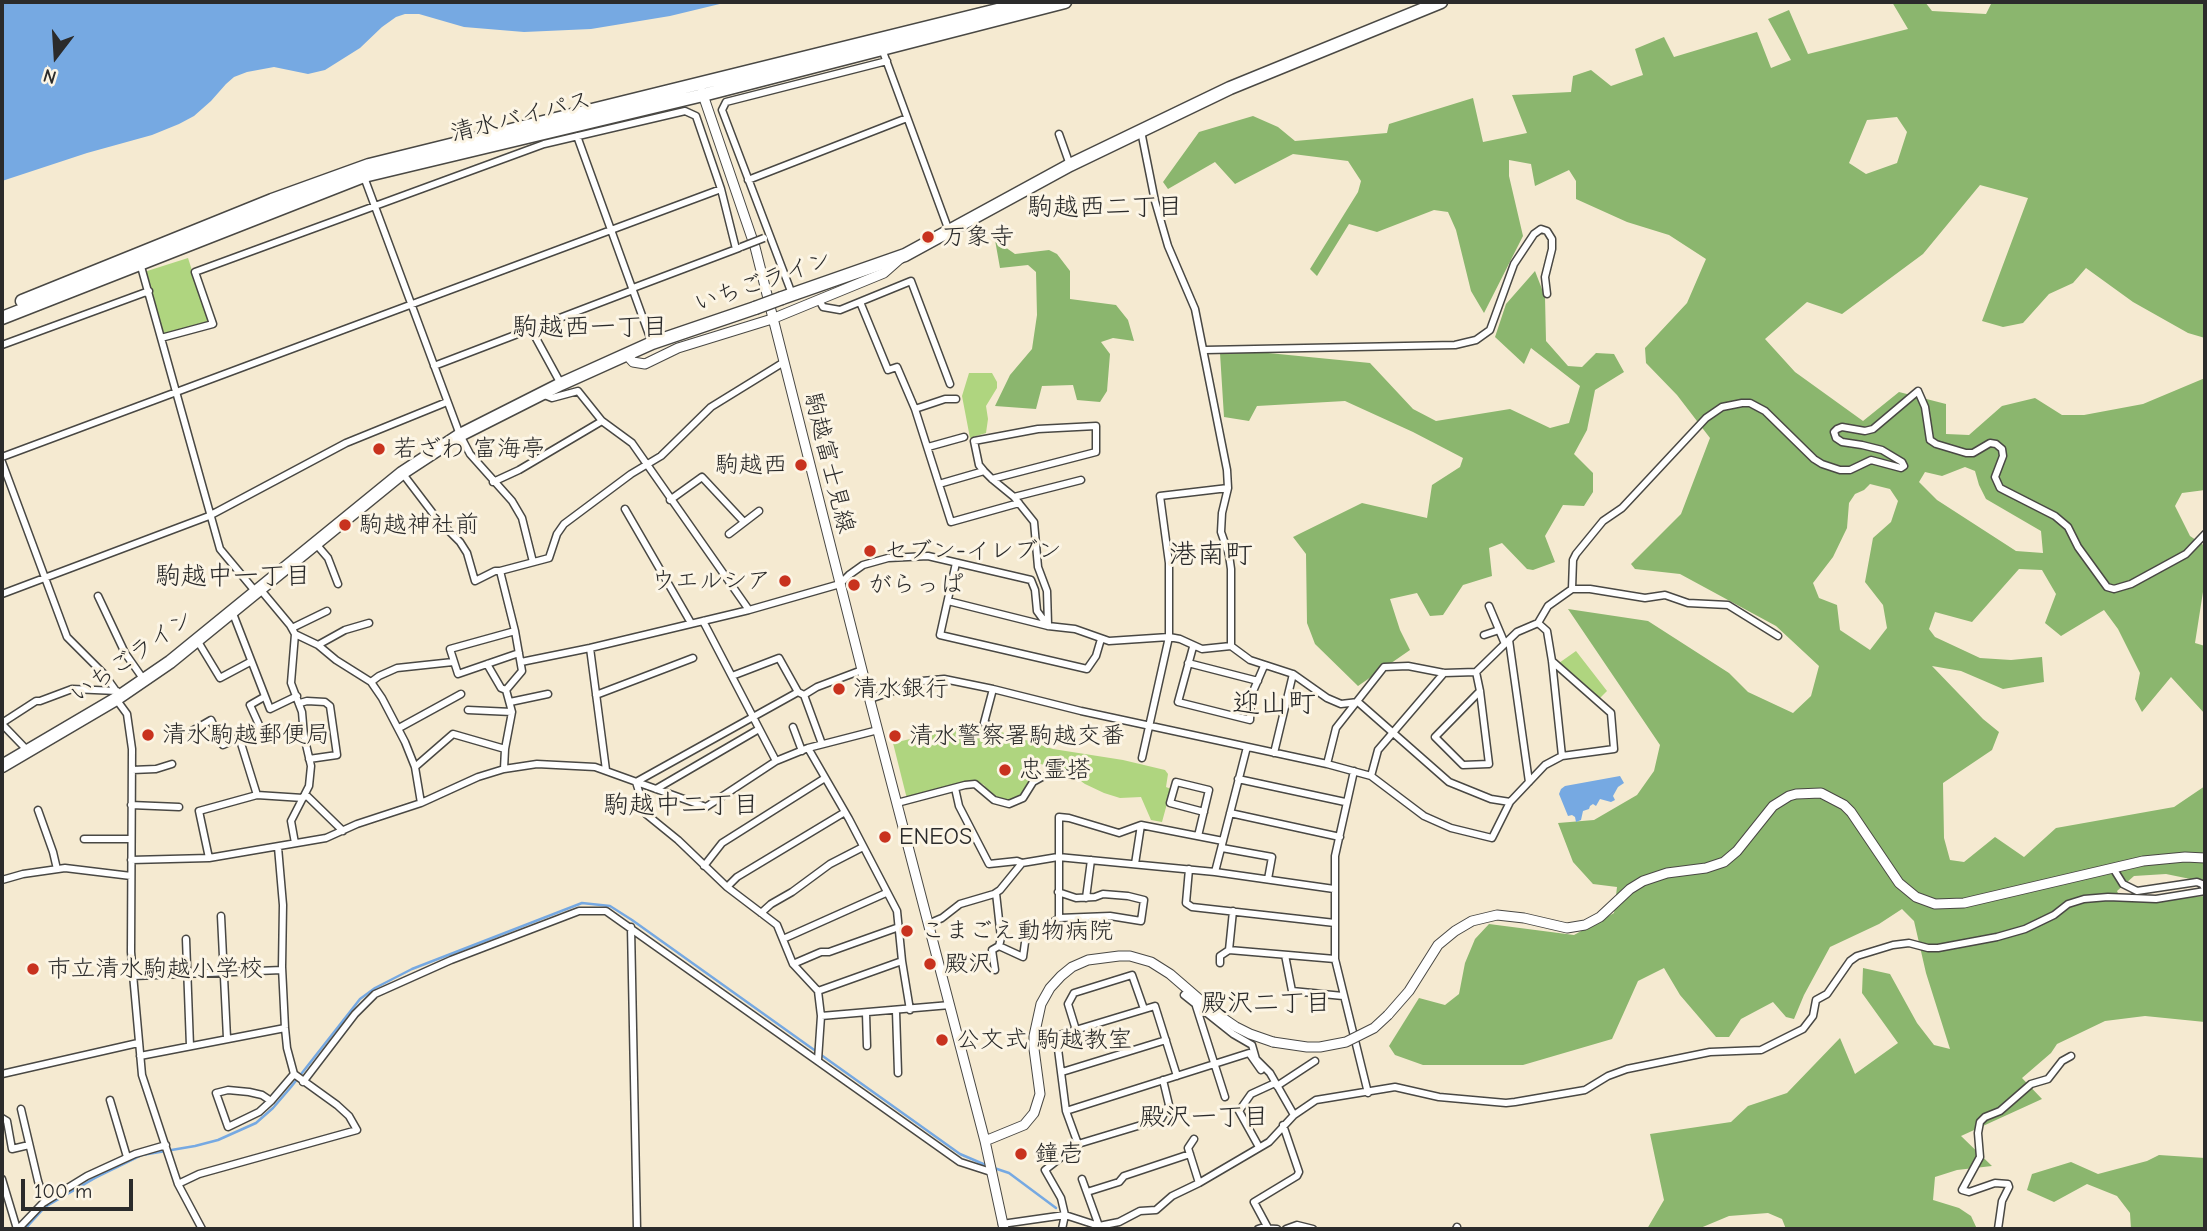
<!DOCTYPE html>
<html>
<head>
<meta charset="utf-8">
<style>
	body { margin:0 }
	#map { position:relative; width:2207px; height:1231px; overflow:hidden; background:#f5ead1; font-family:"Comic Neue",sans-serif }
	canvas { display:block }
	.frame { position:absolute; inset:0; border:4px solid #2b2b2b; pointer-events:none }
	.north { position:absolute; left:21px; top:21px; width:70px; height:70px; -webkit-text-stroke:5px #fcf5e5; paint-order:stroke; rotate:197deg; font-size:19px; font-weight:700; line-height:28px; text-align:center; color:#2b2b2b }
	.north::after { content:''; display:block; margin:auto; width:24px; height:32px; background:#2b2b2b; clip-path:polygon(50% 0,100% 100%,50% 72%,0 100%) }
	.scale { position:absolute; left:21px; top:1179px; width:112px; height:32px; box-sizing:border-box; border:4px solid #2b2b2b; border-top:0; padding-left:9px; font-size:21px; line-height:24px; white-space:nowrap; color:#2b2b2b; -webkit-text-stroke:5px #fcf5e5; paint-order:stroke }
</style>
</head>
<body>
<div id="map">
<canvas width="2207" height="1231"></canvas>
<div class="frame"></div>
<div class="north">N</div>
<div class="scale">100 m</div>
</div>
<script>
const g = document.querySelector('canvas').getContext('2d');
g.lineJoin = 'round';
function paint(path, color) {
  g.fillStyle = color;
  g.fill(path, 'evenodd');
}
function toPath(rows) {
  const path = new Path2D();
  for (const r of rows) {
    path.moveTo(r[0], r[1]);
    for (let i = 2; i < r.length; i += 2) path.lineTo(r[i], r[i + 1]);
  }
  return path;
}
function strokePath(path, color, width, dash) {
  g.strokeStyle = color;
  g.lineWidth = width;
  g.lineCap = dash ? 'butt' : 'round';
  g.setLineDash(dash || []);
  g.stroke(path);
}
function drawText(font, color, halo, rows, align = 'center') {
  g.font = font + ' "Comic Neue","Klee One",sans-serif';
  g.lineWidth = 6;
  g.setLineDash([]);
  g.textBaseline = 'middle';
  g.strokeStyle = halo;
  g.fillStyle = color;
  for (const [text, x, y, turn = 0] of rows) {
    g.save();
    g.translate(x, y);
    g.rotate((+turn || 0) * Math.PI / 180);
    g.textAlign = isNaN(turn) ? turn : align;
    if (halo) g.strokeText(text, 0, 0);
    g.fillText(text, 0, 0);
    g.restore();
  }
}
paint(toPath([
	[188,258,209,323,162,336,144,272],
	[969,373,992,373,997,382,997,388,986,406,988,419,986,433,970,438,962,396],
	[1576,651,1607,691,1599,699,1559,663],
	[980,725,1053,749,1123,760,1165,770,1168,774,1166,787,1171,789,1162,822,1151,820,1141,797,1120,798,1104,793,1085,784,1075,777,1056,775,1055,768,1037,763,1032,778,1022,795,1014,799,1000,800,991,795,984,785,975,780,907,799,893,743,957,728,963,737]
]), '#afd57f');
paint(toPath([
	[1892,2,1925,2,1932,11,1986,14,1992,2,2205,2,2205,338,2188,333,2133,302,2086,268,2073,283,2049,294,2023,323,2003,327,1982,321,2028,198,1980,185,1923,254,1842,314,1807,302,1765,339,1795,372,1863,421,1899,392,1946,404,1946,434,1969,435,2002,406,2035,398,2062,415,2084,415,2143,404,2205,378,2205,490,2182,493,2175,506,2190,536,2205,546,2205,579,2195,643,2205,646,2205,714,2171,677,2142,712,2135,699,2140,673,2118,629,2104,610,2061,636,2045,623,2056,594,2042,570,2019,569,1972,622,1935,612,1929,629,1935,637,1980,658,2011,660,2042,657,2044,682,2003,689,1961,671,1932,666,1983,719,1999,732,1992,750,1943,783,1944,838,1950,860,1964,862,1995,837,2024,857,2056,828,2174,807,2205,786,2205,882,2166,874,2134,876,2117,891,2122,902,2205,896,2205,1022,2145,1016,2105,1021,2057,1044,2051,1053,2022,1078,2042,1099,1961,1136,1992,1166,1957,1170,1935,1177,1933,1200,1959,1208,1971,1216,1977,1229,1786,1229,1782,1219,1768,1213,1729,1216,1698,1229,1647,1229,1664,1200,1650,1134,1731,1122,1748,1106,1787,1093,1840,1038,1855,1074,1898,1043,1862,993,1863,968,1890,974,1917,1023,1934,1045,1950,1049,1926,973,1914,921,1902,909,1879,924,1830,947,1804,995,1794,1019,1786,1017,1773,1002,1741,1019,1729,1037,1716,1037,1680,995,1664,968,1638,981,1612,1039,1523,1065,1423,1065,1395,1055,1389,1046,1419,998,1445,1005,1459,994,1465,963,1475,939,1489,924,1574,935,1614,913,1617,887,1593,884,1573,862,1558,823,1594,820,1637,795,1654,771,1660,745,1568,609,1648,621,1729,673,1748,692,1793,713,1811,696,1819,666,1776,626,1680,574,1635,569,1631,564,1681,514,1710,438,1677,395,1646,363,1645,348,1687,303,1706,259,1669,235,1627,222,1576,199,1576,181,1569,170,1535,186,1531,164,1509,160,1509,176,1523,236,1484,313,1471,291,1456,230,1448,212,1434,210,1377,232,1349,224,1317,276,1310,269,1358,192,1361,181,1348,161,1293,154,1235,184,1215,162,1168,189,1163,182,1199,132,1253,116,1278,127,1295,141,1387,133,1389,124,1473,98,1483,142,1527,133,1512,95,1571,92,1573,76,1591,70,1611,86,1643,75,1635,49,1664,37,1674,57,1757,32,1771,68,1791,60,1768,19,1789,10,1808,54,1908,29],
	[1897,117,1907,132,1897,163,1866,174,1849,163,1867,120],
	[1965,467,1975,471,1979,485,1986,499,2041,531,2043,553,2016,551,1937,500,1919,482,1925,472,1942,476],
	[1870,484,1890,489,1898,501,1891,522,1873,538,1865,582,1883,605,1887,628,1870,650,1840,630,1837,605,1819,598,1813,583,1833,557,1847,528,1849,503,1855,494,1864,490],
	[995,240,1015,254,1049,250,1057,254,1070,271,1070,299,1116,305,1128,320,1134,341,1113,338,1101,342,1110,354,1107,391,1100,402,1077,400,1073,385,1042,386,1036,409,995,406,1010,375,1032,349,1037,315,1036,272,1028,265,1000,268],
	[1535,271,1545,297,1546,341,1568,366,1582,367,1596,353,1614,354,1624,372,1595,390,1587,430,1574,454,1593,473,1593,492,1584,506,1563,505,1545,536,1555,562,1533,570,1527,569,1502,543,1489,548,1492,576,1463,585,1443,615,1430,616,1417,593,1390,599,1400,630,1410,650,1358,686,1315,644,1307,623,1306,554,1293,537,1362,503,1427,518,1432,485,1460,467,1463,458,1413,432,1345,401,1257,406,1249,421,1224,417,1220,353,1258,352,1370,363,1413,409,1436,421,1510,409,1550,428,1569,423,1580,386,1531,348,1524,364,1495,337,1506,304],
	[2159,1155,2205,1158,2205,1229,2131,1229,2130,1213,2117,1196,2087,1184,2054,1202,2027,1190,2032,1174,2071,1162,2098,1174,2147,1161]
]), '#8bb66e');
paint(toPath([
	[2,2,728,2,670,16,591,29,524,32,464,27,419,14,405,14,396,17,382,27,360,48,325,70,308,74,274,67,247,72,234,77,226,84,211,101,194,116,179,124,152,135,87,153,2,181],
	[1620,776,1624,783,1618,787,1613,796,1615,800,1611,802,1600,799,1596,806,1593,804,1590,806,1589,809,1583,811,1581,820,1576,822,1575,817,1572,815,1568,816,1559,794,1561,789,1565,786]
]), '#76a9e2');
strokePath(toPath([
	[994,1168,1009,1173,1056,1208],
	[25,1229,45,1207,95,1178,142,1155,195,1146,218,1140,256,1123,273,1108,291,1087,360,999,375,988,412,969,582,903,610,906,632,920,960,1154,988,1166]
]), '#76a9e2', 2.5);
const street = toPath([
	[882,49,949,231],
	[1141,131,1155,201,1168,246,1195,309,1227,470,1228,488,1222,513,1221,532,1229,555,1231,569,1231,646],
	[1059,134,1070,165],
	[577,136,652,343],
	[364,177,460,435,470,454,512,501,522,518,533,562],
	[748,180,907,118],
	[140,263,220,549,255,591],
	[633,288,739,248],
	[792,294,722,110,726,102,887,61],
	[819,300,823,307,840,310,911,281,950,384],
	[860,302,888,370,897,367,915,409,951,522,1019,503],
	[531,329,561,384],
	[161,338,213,324,195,272,544,144,685,111,696,116,721,189],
	[2,345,149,291],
	[1205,350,1455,345,1476,340,1490,330,1514,264,1534,234,1541,229,1547,231,1552,239,1552,249,1545,277,1547,294],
	[434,366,633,290],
	[542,394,552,398,578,391,602,421,632,443,749,610],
	[915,409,945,399,956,399],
	[928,447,964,437],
	[2,457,721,189,736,249],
	[2,462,67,637,104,674,119,695],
	[403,474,438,520,460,542,467,553,475,581,495,571,500,571],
	[992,479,1096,452,1096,426,1038,429,974,441,979,465,984,471,992,479,1014,497,1034,522,1038,567,1047,591,1048,624],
	[493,482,519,470,602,421],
	[939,484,984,471],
	[1014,497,1081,480],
	[670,500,702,477,744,522],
	[625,509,691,623],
	[729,534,759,511],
	[316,544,328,558,338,584],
	[956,563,940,635,1087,669,1096,656,1101,639],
	[260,589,290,625,295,634,291,683,302,712,304,736,311,766,309,786,291,821,295,843],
	[1572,589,1573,560,1576,554,1603,521,1622,508,1706,418,1722,407,1742,403,1750,403,1765,411,1814,459,1822,464,1840,470,1850,470,1871,460,1901,468,1904,466,1902,462,1882,450,1862,445,1842,442,1836,438,1834,432,1837,429,1842,427,1865,431,1873,429,1918,391,1925,407,1930,440,1936,444,1966,453,1973,453,1990,443,1996,444,2002,449,2003,456,1995,477,2000,488,2055,516,2068,527,2078,547,2107,587,2114,589,2131,584,2186,554,2205,534],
	[2,594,209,516,346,443,447,402],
	[98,596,125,653,144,680],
	[948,601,1048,626,1075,629,1109,641,1169,637,1180,639,1202,649,1231,646,1250,660,1293,674,1327,698,1341,704,1358,702,1449,782,1491,799,1510,802],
	[1489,606,1505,644],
	[232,611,270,709,297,696],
	[703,621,776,761],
	[1538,623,1547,631,1552,661,1562,756],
	[292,628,327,611],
	[515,631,450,649,458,674,519,653],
	[295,634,318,645,336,660,371,682,382,698,405,742,415,767,421,803],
	[1484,635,1499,630],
	[197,640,220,678,250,662],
	[1509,640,1529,782],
	[318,645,345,630,369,623],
	[1193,647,1178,702,1250,720,1251,696,1264,666],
	[590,648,606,770],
	[521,662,590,648,749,610,840,584,849,575,863,565,888,558,928,556,1031,580,1035,590,1037,611,1048,626],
	[1188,663,1258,681],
	[487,664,501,688,506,690],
	[1476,672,1480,691],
	[732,676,779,658,798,692],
	[371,682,379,676,397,668,453,662],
	[1480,691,1489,764,1463,765,1435,737,1480,691],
	[596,695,693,658],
	[804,695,822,744],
	[116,699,127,714,132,749,131,952,142,1075,178,1184,202,1229],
	[870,699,922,681,944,679,993,689,1081,711,1327,764,1371,776,1424,816,1451,828,1492,838,1510,802,1545,765,1562,756,1614,749,1611,713,1552,661],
	[510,702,548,694],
	[300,703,307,701,325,702,330,706,337,755,309,759],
	[468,710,512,712],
	[2,723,36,701,40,701,72,689,117,691],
	[2,724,27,750],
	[989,725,984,723,993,689],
	[793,727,802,751],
	[399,728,461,694],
	[192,731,211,720,223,745,260,727,250,705,264,697],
	[239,737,257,795],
	[808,748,849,819,897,911,902,961,818,991],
	[1274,753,1293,674],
	[1142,758,1169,637,1169,563,1160,496,1228,488],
	[1327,764,1336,728,1384,667,1408,666,1444,673,1476,672,1517,632,1538,623,1548,606,1572,589,1590,589,1645,598,1665,595,1688,603,1728,605,1778,636],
	[415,767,453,734,505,749],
	[504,769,505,749,512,712,506,690,522,671,515,631,500,571,549,558,557,534,564,524,631,474,661,456,711,407,784,362],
	[132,770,156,769,172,764],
	[1354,771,1335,856,1335,959,1368,1093],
	[1371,776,1378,750,1444,673],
	[1238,779,1345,802],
	[636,782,646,814,678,840,727,887,777,925,793,964,818,991,821,1016,818,1060],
	[636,782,798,692,804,695,817,687,862,670],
	[955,788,959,806,989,864,1017,861,1022,863],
	[656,789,759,729],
	[305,794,343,831],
	[897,803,965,785,975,784,994,800,1009,804,1023,798,1033,782,1042,777,1058,772,1074,775],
	[131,805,179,807],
	[38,810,53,852,57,869],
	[1230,813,1340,837],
	[1198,836,1209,790,1176,782,1170,803,1204,812],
	[84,839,131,839],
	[1222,848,1272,857,1268,879],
	[209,858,199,811,257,795,303,798],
	[131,860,209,858,326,838,357,824,421,803,478,777,504,769,537,764,595,767,706,807,776,761,808,748,878,730],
	[1135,864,1141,825],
	[704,866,722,843,825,778],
	[2113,868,2123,884,2137,891,2197,882,2202,884,2205,888],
	[1189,869,1186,903,1192,907,1335,923],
	[1215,872,1247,747],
	[2,880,23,874,65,868,131,876],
	[727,887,737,877,845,812],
	[1086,898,1091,860],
	[1233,911,1229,950,1335,959],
	[761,913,771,904,792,892,830,864,863,847],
	[221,916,227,1038],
	[1059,918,1059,817,1069,818,1119,833,1141,825,1223,841],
	[928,924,942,918,960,904,994,894,1000,890,1022,863,1058,857,1215,872,1334,889],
	[631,927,637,1229],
	[186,939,190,1046],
	[783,939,886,893],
	[999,946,1023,957,1026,935,1038,932,1059,918,1110,916,1141,921,1144,900,1128,896,1103,894,1095,897,1076,898,1058,892],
	[1285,955,1292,991,1343,996],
	[902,961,910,1010],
	[1220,963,1220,956,1229,950],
	[793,964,821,952,829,952,899,927],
	[995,970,992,950,999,946,1001,938,996,893],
	[133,976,282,970],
	[1184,995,1233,1034,1252,1045,1256,1059,1270,1073,1294,1115],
	[1196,1006,1225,1097],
	[896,1011,898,1073],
	[866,1013,867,1046],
	[821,1016,950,1005],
	[1076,1030,1068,1004,1074,993,1132,975,1144,1009],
	[140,1056,285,1028],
	[1062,1072,1166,1040],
	[2,1074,138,1043],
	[303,1082,355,1014,375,994,451,960,579,911,606,911,960,1162,991,1172],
	[1277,1086,1315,1061],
	[110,1100,127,1157],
	[271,1101,262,1095,249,1092,228,1090,216,1093,228,1127,259,1112,271,1101,294,1074],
	[21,1109,38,1181,45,1202],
	[1066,1111,1249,1053,1261,1070,1264,1067],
	[2,1118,7,1121,12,1149,29,1145],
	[1194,1139,1188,1148,1199,1183],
	[1078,1144,1066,1111,1058,1049,1059,1035,1155,1006,1177,1076],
	[1259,1147,1239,1111,1251,1094,1275,1083],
	[2,1179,17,1229],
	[1082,1179,1099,1226],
	[178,1184,199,1174,357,1130,349,1116,337,1105,294,1074,287,1048,285,1028,282,967,283,905,278,847],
	[1087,1192,1119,1182,1124,1176,1190,1154],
	[1002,1224,1065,1215,1099,1226,1119,1222,1140,1211,1156,1210,1172,1196,1199,1183,1269,1142,1294,1115,1316,1100,1395,1087,1439,1097,1506,1103,1515,1102,1585,1090,1608,1076,1627,1069,1710,1052,1761,1050,1803,1029,1813,1016,1816,1000,1827,994,1850,961,1857,956,1893,945,1909,943,1928,948,1938,948,1997,937,2025,929,2054,915,2068,904,2084,899,2108,897,2156,899,2205,891],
	[1268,1228,1254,1202,1297,1176,1299,1172,1283,1125],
	[18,1229,43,1203,87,1176,135,1154,166,1145],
	[1062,1229,1065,1215,1061,1198,1045,1170,1078,1144,1161,1119,1169,1105,1163,1080],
	[1258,1229,1261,1228,1277,1229],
	[1286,1229,1297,1225,1313,1229],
	[1456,1229,1457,1227],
	[1998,1229,2002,1201,2009,1187,2008,1184,1995,1183,1969,1192,1962,1190,1980,1157,1978,1133,1980,1122,1985,1117,2000,1111,2031,1084,2048,1079,2062,1061,2071,1056]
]);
const secondary = toPath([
	[702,92,755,247,862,670,985,1141,1004,1229],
	[626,354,633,362,645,364,678,348,772,319,884,273,901,258],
	[1388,1015,1409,991,1438,945,1455,931,1472,921,1497,915,1524,918,1567,928,1585,925,1600,917,1630,889,1643,881,1667,873,1706,868,1724,862,1737,851,1773,806,1789,796,1796,794,1821,793,1844,805,1851,812,1899,883,1916,897,1935,904,1964,903,2143,861,2185,857,2205,858],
	[985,1141,1024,1125,1034,1113,1040,1094,1034,1049,1034,1036,1041,1004,1050,988,1061,976,1072,967,1088,960,1119,956,1130,956,1151,962,1170,974,1214,1012,1236,1027,1250,1034,1273,1042]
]);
const highway = toPath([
	[782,298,905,255,1070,165,1230,88,1441,2],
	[22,301,272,200,369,165,1030,2],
	[2,318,364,176,703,95,1065,2],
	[2,766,116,699,170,662,402,473,460,435,561,384,652,343,755,308]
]);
strokePath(street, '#494844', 9);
strokePath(secondary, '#494844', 11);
strokePath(highway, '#494844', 15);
strokePath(street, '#fff', 6);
strokePath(secondary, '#fff', 9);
strokePath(highway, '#fff', 12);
const streetBridge = toPath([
	[741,247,764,238]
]);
const secondaryBridge = toPath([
	[1273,1042,1307,1047,1320,1047,1346,1042,1374,1028,1388,1015]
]);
const highwayBridge = toPath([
	[755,308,782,298]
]);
strokePath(streetBridge, '#494844', 9, []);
strokePath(secondaryBridge, '#494844', 11, []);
strokePath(highwayBridge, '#494844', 15, []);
strokePath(streetBridge, '#fff', 6);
strokePath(secondaryBridge, '#fff', 9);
strokePath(highwayBridge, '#fff', 12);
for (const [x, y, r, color] of [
	[928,237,7,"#c8321e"],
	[379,449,7,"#c8321e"],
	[801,465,7,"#c8321e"],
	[345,525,7,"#c8321e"],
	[870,551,7,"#c8321e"],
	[785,581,7,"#c8321e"],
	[854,585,7,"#c8321e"],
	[839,689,7,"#c8321e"],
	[148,735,7,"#c8321e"],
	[895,736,7,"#c8321e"],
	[1005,770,7,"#c8321e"],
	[885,837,7,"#c8321e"],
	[907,931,7,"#c8321e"],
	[930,964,7,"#c8321e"],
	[33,969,7,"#c8321e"],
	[942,1040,7,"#c8321e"],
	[1021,1154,7,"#c8321e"]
]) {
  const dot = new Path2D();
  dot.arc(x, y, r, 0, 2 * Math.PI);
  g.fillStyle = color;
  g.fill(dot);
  strokePath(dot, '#fcf5e5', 2.5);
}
drawText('24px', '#2b2b2b', '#fcf5e5', [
	["清水バイパス",521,117,-14],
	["いちごライン",763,282,-19],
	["駒越富士見線",829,463,76],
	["いちごライン",132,657,-35]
]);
drawText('24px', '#2b2b2b', '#fcf5e5', [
	["万象寺",942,237],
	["若ざわ 富海亭",393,449],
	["駒越西",787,465,"right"],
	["駒越神社前",359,525],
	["セブン-イレブン",884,551],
	["ウエルシア",771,581,"right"],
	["がらっぱ",868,585],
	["清水銀行",853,689],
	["清水駒越郵便局",162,735],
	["清水警察署駒越交番",909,736],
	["忠霊塔",1019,770],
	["ENEOS",899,837],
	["こまごえ動物病院",921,931],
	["殿沢",944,964],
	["市立清水駒越小学校",47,969],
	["公文式 駒越教室",956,1040],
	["鐘壱",1035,1154]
], 'left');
drawText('26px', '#2b2b2b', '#fcf5e5', [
	["駒越西二丁目",1105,208],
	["駒越西一丁目",590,328],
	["駒越中一丁目",233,577],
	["駒越中二丁目",681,806],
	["殿沢二丁目",1266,1004],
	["殿沢一丁目",1204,1118]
]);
drawText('28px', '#2b2b2b', '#fcf5e5', [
	["港南町",1211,555],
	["迎山町",1274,704]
]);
</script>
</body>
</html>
